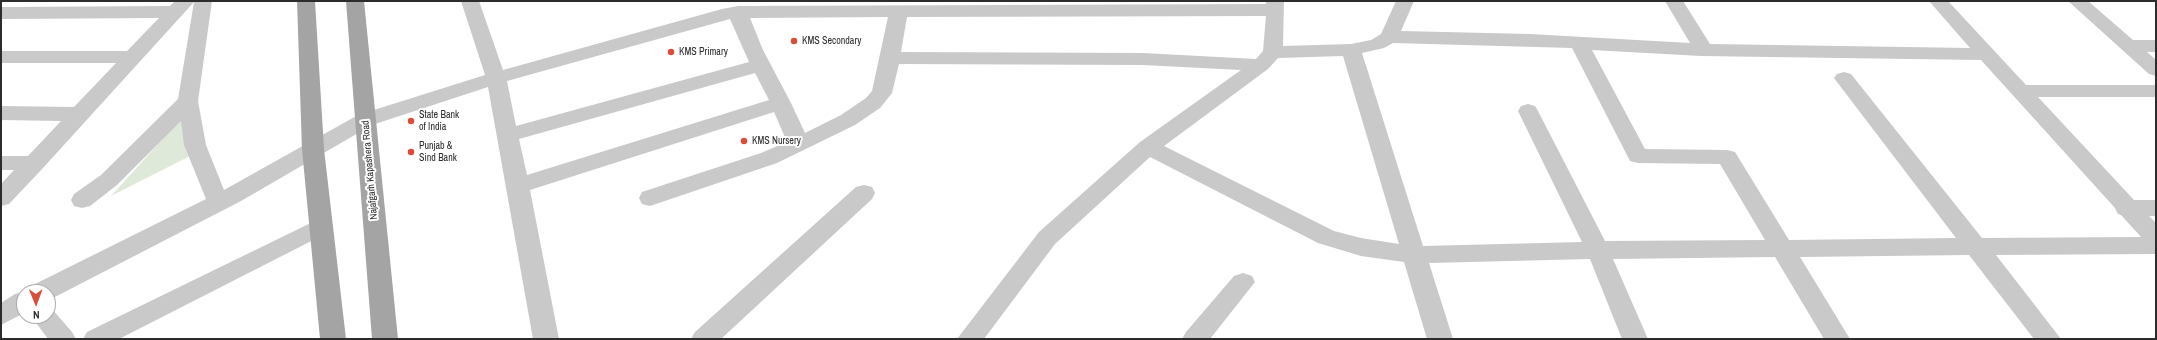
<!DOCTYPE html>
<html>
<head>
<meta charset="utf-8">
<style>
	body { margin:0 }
	#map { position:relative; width:2157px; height:340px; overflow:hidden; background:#fff; font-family:"Archivo Narrow",sans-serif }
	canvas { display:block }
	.frame { position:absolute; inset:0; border:2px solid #2c2c2c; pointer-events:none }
	.north { position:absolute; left:16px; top:284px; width:40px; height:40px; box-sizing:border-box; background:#fff; border:1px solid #ababab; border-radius:50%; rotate:179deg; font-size:11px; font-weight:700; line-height:16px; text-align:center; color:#2c2c2c }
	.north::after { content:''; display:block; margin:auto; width:14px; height:18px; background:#d94d39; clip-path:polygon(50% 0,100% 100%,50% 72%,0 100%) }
</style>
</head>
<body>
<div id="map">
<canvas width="2157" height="340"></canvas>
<div class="frame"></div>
<div class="north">N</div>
</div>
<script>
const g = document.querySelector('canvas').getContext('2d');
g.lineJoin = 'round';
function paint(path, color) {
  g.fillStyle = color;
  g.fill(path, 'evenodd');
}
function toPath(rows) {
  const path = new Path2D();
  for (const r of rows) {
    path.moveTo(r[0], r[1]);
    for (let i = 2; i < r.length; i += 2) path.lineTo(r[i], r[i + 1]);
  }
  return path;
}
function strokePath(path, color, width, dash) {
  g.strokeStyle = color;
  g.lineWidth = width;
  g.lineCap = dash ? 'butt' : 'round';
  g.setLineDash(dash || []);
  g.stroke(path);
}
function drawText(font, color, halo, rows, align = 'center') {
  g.font = font + ' "Archivo Narrow",sans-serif';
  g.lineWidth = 4;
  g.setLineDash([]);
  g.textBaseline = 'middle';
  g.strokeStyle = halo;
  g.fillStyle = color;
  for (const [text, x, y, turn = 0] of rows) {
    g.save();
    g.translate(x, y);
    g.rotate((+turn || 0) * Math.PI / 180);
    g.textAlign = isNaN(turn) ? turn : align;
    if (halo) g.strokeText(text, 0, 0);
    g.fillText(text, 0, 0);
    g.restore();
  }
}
paint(toPath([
	[188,111,194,154,111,196]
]), '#dfe9da');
paint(toPath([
	[175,1,212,1,198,101,206,145,224,190,358,115,485,75,461,1,479,1,503,70,722,9,738,6,1266,4,1266,1,1284,1,1283,46,1351,44,1371,40,1381,34,1396,1,1414,1,1401,31,1530,34,1690,43,1665,1,1683,1,1710,44,1970,48,1929,1,1948,1,2026,85,2156,85,2156,97,2038,97,2134,200,2156,200,2156,216,2149,216,2156,223,2156,254,1996,255,2061,339,2034,339,1969,255,1800,257,1850,339,1824,339,1775,257,1613,259,1648,339,1622,339,1590,259,1429,263,1453,339,1427,339,1404,262,1361,256,1318,243,1150,157,1055,244,984,339,957,339,1039,232,1140,142,1241,70,1143,65,899,64,892,93,880,108,855,125,777,163,650,206,642,204,639,198,642,192,761,153,787,142,774,112,530,190,559,339,533,339,488,87,372,125,241,201,51,299,48,299,48,292,30,292,33,285,206,199,184,145,181,121,117,185,90,206,82,208,74,206,71,200,74,194,101,175,178,99,194,2,43,168,9,204,1,206,1,184,14,170,1,170,1,156,28,156,61,121,1,120,1,106,74,107,116,63,1,63,1,51,127,51,159,18,1,19,1,7,170,6,175,1],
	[1266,16,1263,51,1256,59,1143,53,901,52,907,17,1266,16],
	[888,17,872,91,866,98,841,115,805,133,791,103,763,50,750,18,888,17],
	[730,19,749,62,516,126,507,81,730,19],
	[1393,43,1572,48,1630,161,1638,163,1720,164,1765,240,1605,241,1538,111,1535,106,1528,104,1521,106,1518,111,1582,242,1423,246,1362,53,1384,48,1393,43],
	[1592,50,1701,56,1981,60,2115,208,2118,214,2121,215,2141,237,1982,238,1851,74,1844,72,1837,74,1834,78,1837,82,1956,238,1789,240,1735,152,1727,150,1645,149,1592,50],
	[1343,56,1399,244,1361,238,1334,231,1164,146,1268,69,1278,58,1343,56],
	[755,73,769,100,527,175,519,139,755,73],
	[2068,1,2088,1,2133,40,2156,40,2156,52,2147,52,2156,60,2156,76,2149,74,2068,1],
	[864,185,872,187,875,193,872,199,721,339,691,339,695,332,856,187,864,185],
	[321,218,329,220,333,226,329,232,119,339,83,339,87,332,321,218],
	[1243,273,1252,276,1255,282,1210,339,1182,339,1186,332,1234,276,1243,273],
	[24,292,24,313,1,325,1,303,15,294,24,292],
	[48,308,52,309,72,332,76,339,48,339,31,316,48,316,48,308]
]), '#c9c9c9');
paint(toPath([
	[297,1,315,1,324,149,346,339,320,339,302,149,297,1],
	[346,1,364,1,398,339,372,339,346,1]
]), '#a4a4a4');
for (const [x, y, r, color] of [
	[794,41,4,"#d94d39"],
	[671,52,4,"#d94d39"],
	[411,121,4,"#d94d39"],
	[744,141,4,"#d94d39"],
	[411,152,4,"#d94d39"]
]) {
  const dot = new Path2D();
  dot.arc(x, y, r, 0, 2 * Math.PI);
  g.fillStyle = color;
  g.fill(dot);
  strokePath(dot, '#fff', 1.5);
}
drawText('10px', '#2c2c2c', '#fff', [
	["KMS Secondary",802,41],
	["KMS Primary",679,52],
	["State Bank",419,115],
	["of India",419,127],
	["KMS Nursery",752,141],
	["Punjab &",419,146],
	["Sind Bank",419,158]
], 'left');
drawText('10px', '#2c2c2c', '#fff', [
	["Najafgarh Kapashera Road",370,170,-95]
]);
</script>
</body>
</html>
